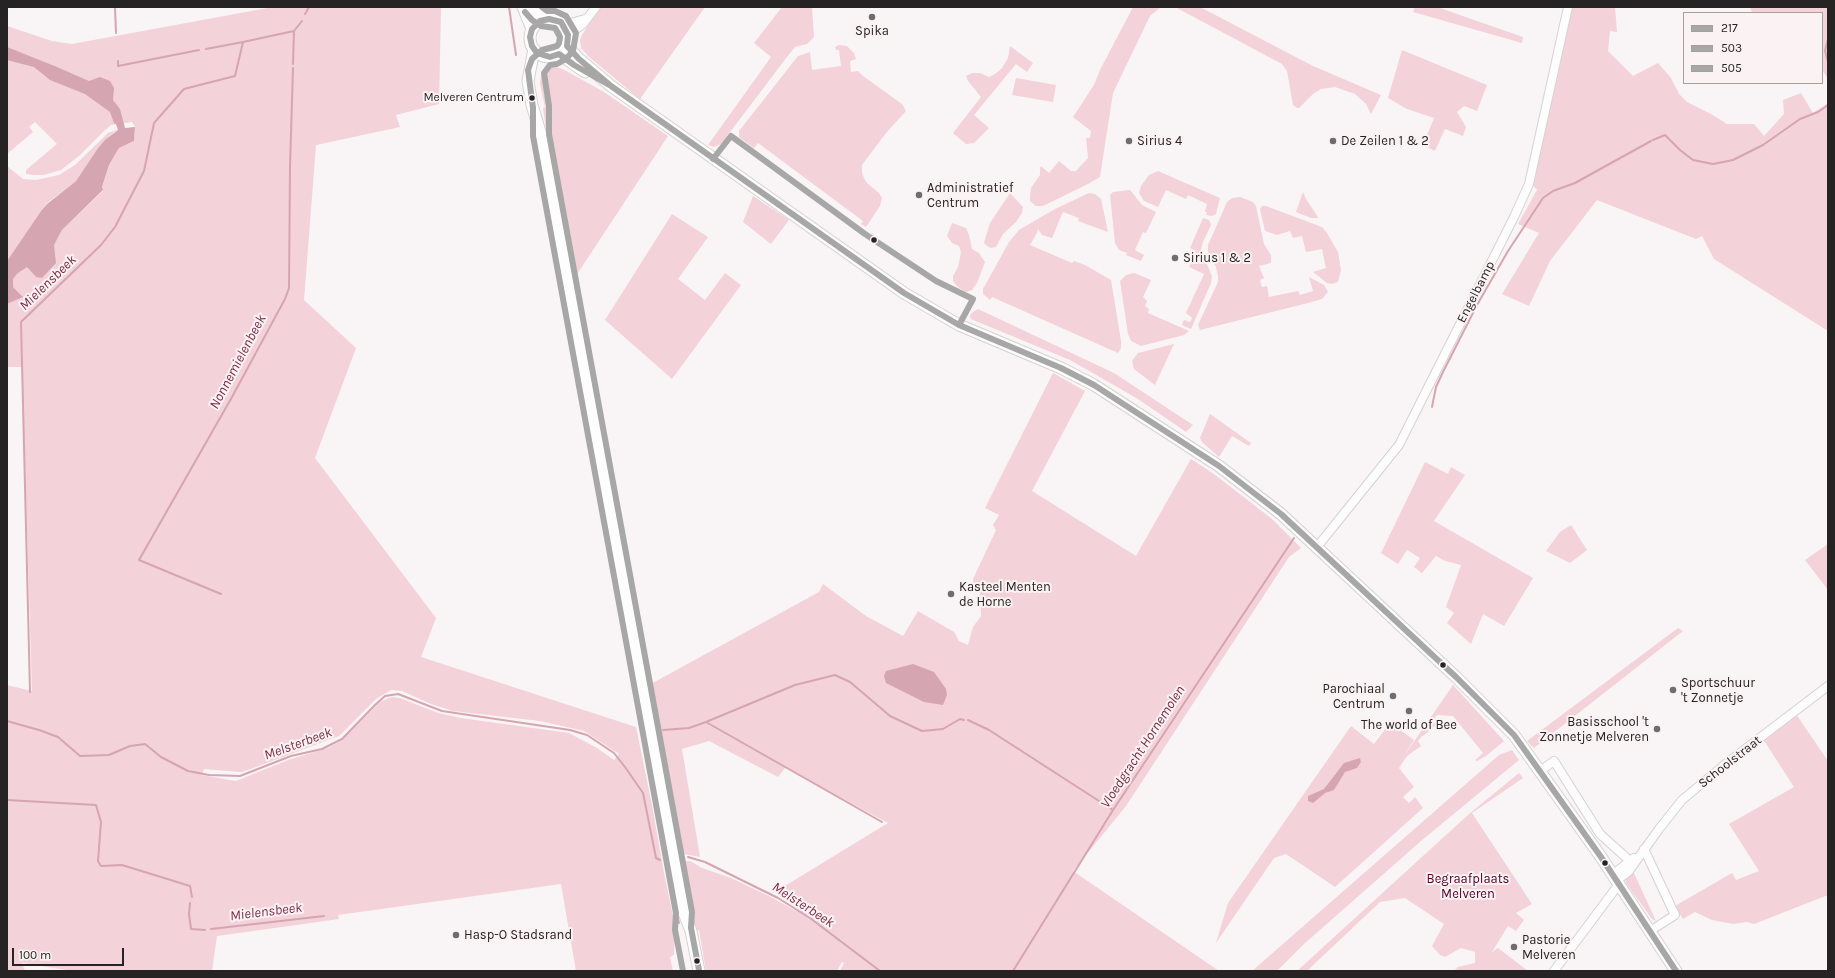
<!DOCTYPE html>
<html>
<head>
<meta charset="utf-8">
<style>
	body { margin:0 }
	#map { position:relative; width:1835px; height:978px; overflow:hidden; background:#f9f4f5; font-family:Karla,sans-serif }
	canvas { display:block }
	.frame { position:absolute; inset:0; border:8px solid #262324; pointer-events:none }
	.legend { position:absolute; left:1683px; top:12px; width:140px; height:72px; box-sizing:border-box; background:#fbf2f4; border:1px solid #a69fa1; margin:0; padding:5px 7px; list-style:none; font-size:12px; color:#262324 }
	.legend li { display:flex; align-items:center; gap:8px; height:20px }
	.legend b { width:20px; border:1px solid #a69fa1 }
	.scale { position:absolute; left:12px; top:948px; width:112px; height:18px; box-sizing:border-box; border:2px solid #262324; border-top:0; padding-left:5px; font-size:12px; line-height:14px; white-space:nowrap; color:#262324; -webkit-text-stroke:3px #fbf2f4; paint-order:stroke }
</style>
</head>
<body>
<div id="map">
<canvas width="1835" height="978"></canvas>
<div class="frame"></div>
<ul class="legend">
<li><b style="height:5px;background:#a8a7a7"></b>217</li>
<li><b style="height:5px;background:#a8a7a7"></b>503</li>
<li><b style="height:5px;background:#a8a7a7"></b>505</li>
</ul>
<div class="scale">100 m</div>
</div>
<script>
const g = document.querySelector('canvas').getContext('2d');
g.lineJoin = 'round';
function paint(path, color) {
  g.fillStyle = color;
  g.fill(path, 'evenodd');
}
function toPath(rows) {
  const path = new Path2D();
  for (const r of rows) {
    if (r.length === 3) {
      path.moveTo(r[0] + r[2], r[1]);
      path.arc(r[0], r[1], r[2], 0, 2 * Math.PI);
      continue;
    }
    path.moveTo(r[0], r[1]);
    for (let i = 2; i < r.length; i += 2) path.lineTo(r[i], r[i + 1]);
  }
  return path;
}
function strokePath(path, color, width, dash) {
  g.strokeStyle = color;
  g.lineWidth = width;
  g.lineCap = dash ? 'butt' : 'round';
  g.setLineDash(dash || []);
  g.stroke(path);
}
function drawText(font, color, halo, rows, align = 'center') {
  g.font = font + ' Karla,sans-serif';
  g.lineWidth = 4;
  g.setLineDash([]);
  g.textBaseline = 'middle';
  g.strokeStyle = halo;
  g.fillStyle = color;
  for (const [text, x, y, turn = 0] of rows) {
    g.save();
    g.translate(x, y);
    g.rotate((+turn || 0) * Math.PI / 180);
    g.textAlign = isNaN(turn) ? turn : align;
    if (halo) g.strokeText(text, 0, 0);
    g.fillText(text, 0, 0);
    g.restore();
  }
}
paint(toPath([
	[273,7,444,7,441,8,439,104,396,115,400,127,316,145,304,300,356,348,315,458,436,618,421,657,636,727,652,805,664,873,675,925,674,955,670,957,673,971,576,971,561,884,338,915,339,919,217,936,212,971,73,971,22,963,25,971,7,971,7,685,32,691,22,367,7,367,7,304,23,297,13,287,13,279,18,273,27,266,36,277,62,230,103,191,102,188,109,165,119,148,134,141,135,127,132,122,111,125,104,131,79,156,61,170,44,175,33,175,26,174,26,170,57,144,35,122,29,127,33,132,7,154,7,26,52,41,72,44],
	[391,690,402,691,431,704,453,711,540,721,584,731,619,754,614,760,597,748,569,733,461,718,438,713,400,698,391,697,380,702,341,741,328,748,288,760,236,781,202,775,204,769,241,772,248,770,339,736,376,699],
	[599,7,705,7,640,99,589,57,581,48,580,40,582,35],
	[782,7,812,7,814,37,807,44,795,47,790,53,721,144,714,147,708,145,771,57,754,43],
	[1133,7,1161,7,1150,16,1113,93,1100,177,1088,184,1043,206,1036,206,1030,201,1030,197,1031,188,1040,175,1040,168,1041,166,1049,173,1059,161,1071,171,1076,171,1088,158,1086,138,1090,138,1091,131,1073,117,1094,85,1100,70],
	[1175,7,1200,7,1313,66,1381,95,1371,114,1366,104,1355,94,1335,87,1321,89,1313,94,1299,108,1297,108,1293,105,1287,71,1282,64],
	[1415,7,1437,7,1523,37,1522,43,1413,12],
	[1571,7,1615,7,1617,32,1610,31,1608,51,1633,76,1658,63,1671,78,1679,94,1687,102,1711,114,1727,124,1754,124,1764,136,1784,114,1783,100,1801,93,1813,113,1828,103,1828,331,1714,259,1702,236,1696,239,1597,200,1550,261,1529,306,1502,294,1539,233,1518,224,1537,190,1532,184,1553,96],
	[1750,7,1828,7,1828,79,1822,70,1822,13,1752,13],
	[839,45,847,46,854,53,856,59,850,61,851,72,858,71,863,76,902,104,906,111,886,133,862,165,862,173,864,178,867,183,879,193,882,198,880,206,866,227,861,224,863,221,758,143,754,148,739,137,739,131,798,56,810,52,812,70,841,66,839,50,836,50,835,47],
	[1010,46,1033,63,1027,72,1016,64,974,115,989,128,974,143,966,144,953,133,981,97,968,81,966,76,972,73,980,73,989,77,995,74,1002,68,1008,58],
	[1402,50,1487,85,1477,111,1464,106,1457,112,1466,127,1463,136,1445,129,1435,151,1423,145,1434,118,1407,109,1388,98],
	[552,67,560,68,568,72,604,92,668,136,572,282,549,152,543,108,545,107,540,83,541,75,548,69],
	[1016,78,1056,85,1053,102,1012,95],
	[119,129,114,132,98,148,76,181,47,203,41,211,7,261,7,166,23,179,36,180,59,175,75,165,108,133],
	[1158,171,1220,198,1216,214,1212,216,1206,215,1207,213,1205,211,1207,204,1188,195,1186,199,1166,190,1158,207,1144,201,1139,193,1141,186,1149,175],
	[1130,190,1142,205,1156,212,1146,233,1143,232,1135,250,1144,255,1141,261,1126,255,1127,253,1119,250,1115,243,1110,195,1113,192],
	[1303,192,1306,199,1316,214,1318,218,1311,218,1296,212],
	[1010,193,1023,207,1022,213,1016,222,1003,234,996,247,991,248,987,246,984,243,985,239,990,223],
	[1089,193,1095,194,1101,199,1108,232,1078,221,1079,218,1063,212,1052,238,1042,235,1038,229,1037,233,1030,245,1072,263,1074,261,1085,265,1111,280,1121,341,1121,348,1118,353,992,297,990,300,983,294,983,289,1009,242,1019,230,1055,209],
	[753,196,789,220,771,244,743,222],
	[1240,197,1253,202,1256,206,1264,244,1271,255,1271,263,1259,266,1264,278,1260,280,1262,287,1267,286,1269,297,1298,291,1300,295,1313,291,1309,277,1324,285,1328,292,1322,299,1308,303,1200,330,1198,325,1218,282,1218,276,1216,267,1208,253,1208,245,1227,202,1232,198],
	[1262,206,1266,206,1322,227,1327,233,1338,252,1341,270,1338,282,1332,284,1327,283,1313,272,1326,268,1322,249,1306,252,1302,236,1293,238,1290,231,1277,235,1265,231,1260,209],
	[672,214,708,237,678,279,705,300,725,273,741,285,672,379,605,320],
	[1203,218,1209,220,1211,225,1203,242,1201,250,1212,276,1211,283,1191,329,1182,325,1184,320,1190,322,1192,318,1186,313,1204,274,1189,267,1196,251,1190,248],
	[952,223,966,228,969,235,972,249,979,253,985,262,977,283,972,290,966,292,958,287,953,281,953,276,958,267,961,252,959,246,952,243,947,236],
	[1134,273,1151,280,1143,297,1147,301,1145,306,1149,309,1148,313,1189,331,1184,335,1141,346,1131,341,1128,334,1120,281,1126,275],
	[978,309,1114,373,1193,425,1186,432,1138,399,1070,360,971,319,970,315,973,312],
	[1174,344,1155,385,1134,369,1132,361,1138,353],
	[1053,373,1085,391,1032,491,1136,556,1191,459,1214,474,1272,519,1301,548,1289,557,1126,806,1073,871,1219,971,840,971,844,963,842,962,837,971,706,971,699,930,694,931,682,862,690,861,702,868,731,878,771,897,796,911,801,905,775,892,888,823,785,768,778,777,709,741,682,749,700,857,679,853,649,685,819,592,823,584,866,616,903,636,918,611,954,632,959,641,968,645,973,627,981,616,980,591,974,587,973,579,996,530,993,525,999,515,985,508],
	[1210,414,1251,443,1249,446,1232,436,1219,457,1202,442,1200,438],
	[1425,462,1448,474,1451,467,1465,475,1434,521,1533,578,1504,626,1483,614,1471,644,1447,623,1454,613,1446,607,1461,565,1445,561,1436,556,1422,573,1414,567,1420,558,1407,550,1398,564,1381,553],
	[1571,525,1587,550,1570,563,1546,551,1560,532],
	[1828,544,1828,590,1805,560],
	[1678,628,1683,631,1534,748,1527,741],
	[1453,685,1504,741,1486,756,1477,761,1475,760,1483,753,1453,716,1437,715,1432,721,1436,725,1423,736,1422,736,1418,741,1421,746,1407,756,1399,768,1414,787,1403,797,1409,803,1415,797,1423,808,1335,887,1286,854,1274,858,1216,943,1228,903,1351,726,1374,744,1390,723,1414,740,1402,759],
	[1796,714,1828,761,1828,895,1754,924,1747,922,1733,924,1712,920,1695,912,1683,919,1675,906,1732,873,1736,880,1759,871,1729,824,1794,787,1763,739],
	[1512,750,1519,760,1421,841,1304,944,1277,971,1252,971,1499,755],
	[1519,773,1523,778,1472,813,1532,904,1516,913,1524,920,1516,931,1508,926,1492,952,1498,948,1528,971,1454,971,1458,967,1475,963,1475,952,1461,948,1445,957,1440,955,1432,946,1444,924,1405,898,1380,902,1307,971,1297,971,1469,814],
	[1633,871,1656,921,1652,919,1626,883,1625,878]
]), '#f4d2da');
paint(toPath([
	[7,47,57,67,89,81,100,77,110,81,114,88,113,100,120,109,125,128,135,127,134,141,119,148,109,165,102,187,103,190,62,230,54,245,56,263,42,278,36,277,27,267,18,273,13,279,13,287,23,297,7,304,7,261,41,211,47,204,76,181,98,148,105,140,118,130,116,124,114,123,110,112,85,94,50,80,34,67,7,60],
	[913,664,934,672,946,689,947,695,943,705,924,702,886,683,884,676,886,671],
	[1360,758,1361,762,1357,768,1345,772,1334,790,1325,793,1313,803,1308,801,1308,796,1324,789,1344,763]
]), '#d5a5b1');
strokePath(toPath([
	[115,7,116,33],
	[509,7,516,55],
	[305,14,309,7],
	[294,31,302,21],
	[1828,39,1825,51,1828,62],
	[243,42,294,31,293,64],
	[118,61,118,66,199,50],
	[534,131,577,372],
	[1653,140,1665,135,1680,150,1693,160,1713,164,1733,160,1763,145,1800,119,1818,112,1828,105],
	[579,381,666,845],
	[1432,407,1436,387,1443,372,1477,305,1508,251,1543,198,1553,191,1575,183,1651,141],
	[221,594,139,560,232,397,285,299,289,288,290,167,293,68],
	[30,692,21,322,101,245,115,227,144,171,154,123,184,89,235,76,243,42,206,49],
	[968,720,989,730,1113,810],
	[7,721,39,730,58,737,80,756,109,755,130,746,145,744,161,757,188,771,209,775,240,776,291,756,322,749,342,739,375,705,385,696,398,694,442,711,570,730,587,735,614,753,625,767,643,793,656,858,660,860],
	[706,722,882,822],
	[663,730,689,728,706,722,795,685,835,675,850,682,890,716,922,731,943,729,960,719,964,720],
	[7,800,96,805,101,822,98,861,101,866,122,865,190,886,192,897],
	[688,857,705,862,778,898,810,918,880,971],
	[671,878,676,906],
	[190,903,189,914,191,929,205,930],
	[677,914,679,923],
	[211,929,324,916],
	[1013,971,1113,810,1294,538]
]), '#d5a5b1', 2);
const street = toPath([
	[564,25,585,19],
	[568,35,583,24,596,7],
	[1317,547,1399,445,1514,217,1529,184,1568,7],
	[1540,771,1554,761,1600,834,1630,861],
	[1644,849,1675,915,1650,931],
	[1612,875,1634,858],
	[1616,881,1629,871,1659,829,1682,800,1723,766,1828,686],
	[1554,971,1619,884]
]);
const secondary = toPath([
	[523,7,532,29],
	[531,7,537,14,545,19],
	[549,38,19],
	[567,46,579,59,611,86,904,293,959,325,1061,368,1094,385,1219,466,1281,514,1456,677,1514,735,1601,857,1676,971],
	[534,49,528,81,532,105,541,135,684,913,691,931,699,971],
	[559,54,585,72]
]);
strokePath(street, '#d6d2d3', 10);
strokePath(secondary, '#d6d2d3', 13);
strokePath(street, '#fefdfe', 8);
strokePath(secondary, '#fefdfe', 11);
strokePath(toPath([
	[549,19,561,22,568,35,567,46,579,59,611,86,574,65,559,54,550,57,537,53,532,46,530,37,532,29,540,21,549,19],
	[611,86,904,293,959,325,1061,368,1094,385,1219,466,1281,514,1456,677,1514,735,1601,857,1676,971],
	[713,159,731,136,865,234,936,281,973,299,959,325]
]), '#a8a7a7', 6);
strokePath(toPath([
	[525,12,532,20,541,26,555,28,560,37,559,43,557,46,542,50,532,59,528,70,533,108,533,136,676,913,675,930,683,971]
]), '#a8a7a7', 6);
strokePath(toPath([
	[542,7,547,11,555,11,566,16,576,33,573,51,566,59,557,64,550,65,544,73,549,106,549,134,692,912,691,928,699,970]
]), '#a8a7a7', 6);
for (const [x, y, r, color] of [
	[872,17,4,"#706c6d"],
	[532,98,3.5,"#262324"],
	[1129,141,4,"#706c6d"],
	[1333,141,4,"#706c6d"],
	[919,195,4,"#706c6d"],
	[874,240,3.5,"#262324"],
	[1175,258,4,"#706c6d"],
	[951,594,4,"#706c6d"],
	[1443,665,3.5,"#262324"],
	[1673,690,4,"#706c6d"],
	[1393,696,4,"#706c6d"],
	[1409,711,4,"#706c6d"],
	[1657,729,4,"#706c6d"],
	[1605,863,3.5,"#262324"],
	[456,935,4,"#706c6d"],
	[1514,947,4,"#706c6d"],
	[697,961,3.5,"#262324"]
]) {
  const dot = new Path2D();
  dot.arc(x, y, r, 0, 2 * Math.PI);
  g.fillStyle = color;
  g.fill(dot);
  strokePath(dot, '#fbf2f4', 1.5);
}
drawText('12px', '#262324', '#fbf2f4', [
	["Melveren Centrum",524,98]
], 'right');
drawText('13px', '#262324', '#fbf2f4', [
	["Spika",872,31,"center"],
	["Sirius 4",1137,141],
	["De Zeilen 1 & 2",1341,141],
	["Administratief",927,188],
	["Centrum",927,203],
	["Sirius 1 & 2",1183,258],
	["Kasteel Menten",959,587],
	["de Horne",959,602],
	["Sportschuur",1681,683],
	["'t Zonnetje",1681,698],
	["Parochiaal",1385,689,"right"],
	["Centrum",1385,704,"right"],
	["Basisschool 't",1649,722,"right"],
	["Zonnetje Melveren",1649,737,"right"],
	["The world of Bee",1409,725,"center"],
	["Hasp-O Stadsrand",464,935],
	["Pastorie",1522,940],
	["Melveren",1522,955]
], 'left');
drawText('13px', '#262324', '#fbf2f4', [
	["Engelbamp",1476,292,-63],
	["Schoolstraat",1730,762,-38]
]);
drawText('13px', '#520024', '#fbf2f4', [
	["Begraafplaats",1468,879],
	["Melveren",1468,894]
]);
drawText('italic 14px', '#7c2b47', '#fbf2f4', [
	["Mielensbeek",48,283,-44],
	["Nonnemielenbeek",238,362,-62],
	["Melsterbeek",298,744,-20],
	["Vloedgracht Hornemolen",1143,747,-57],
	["Melsterbeek",803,905,33],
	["Mielensbeek",266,912,-7]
]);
</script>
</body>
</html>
